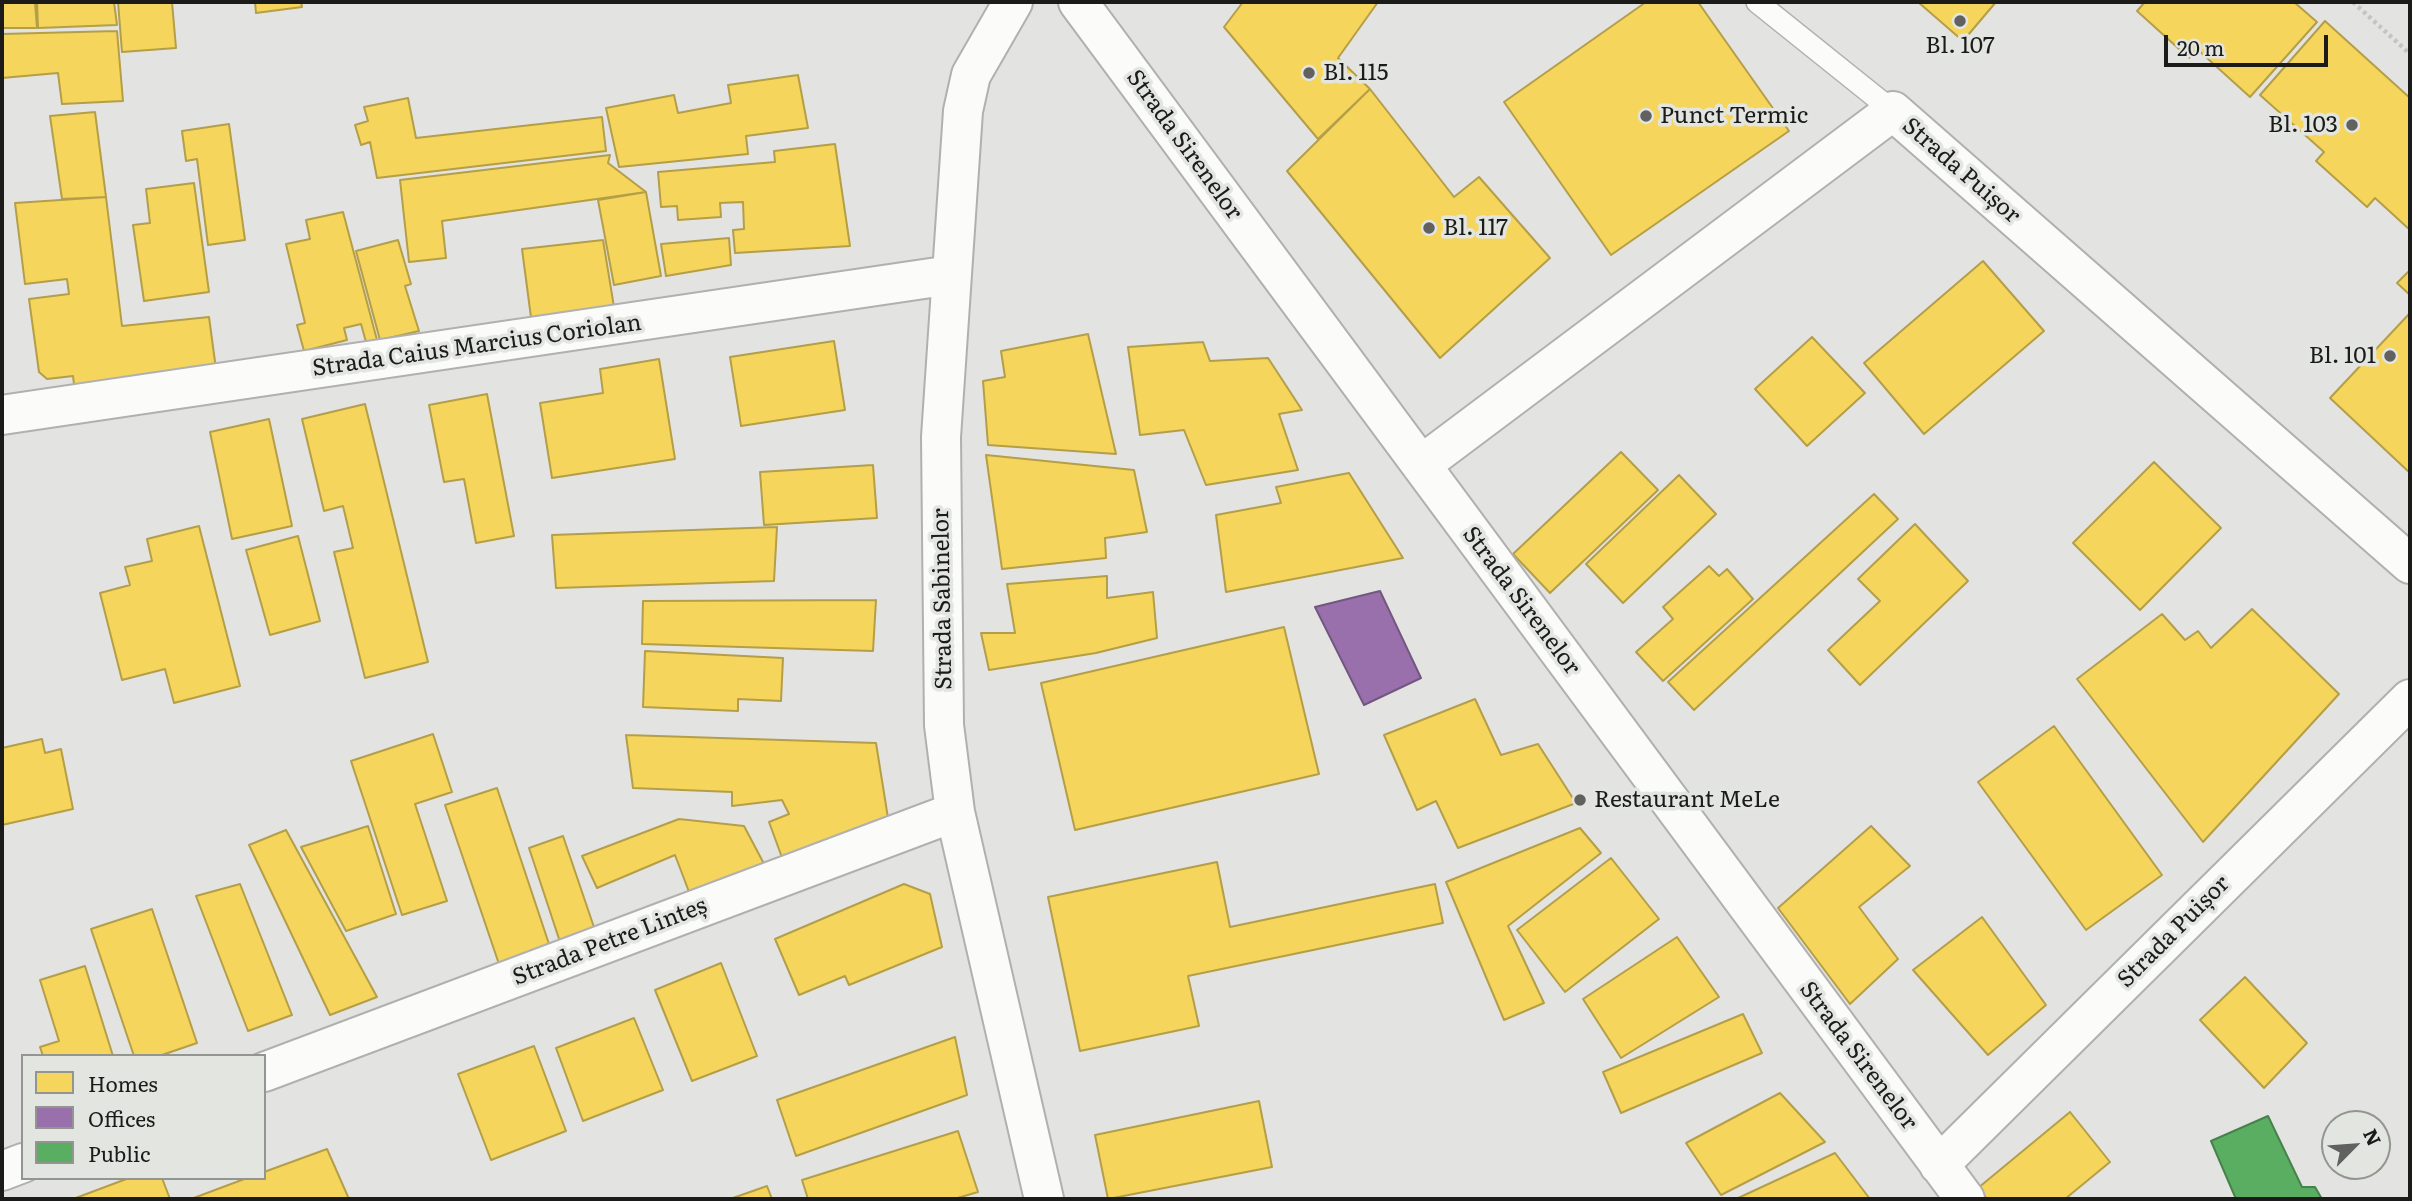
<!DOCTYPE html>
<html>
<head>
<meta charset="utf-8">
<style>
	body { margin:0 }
	#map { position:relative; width:2412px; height:1201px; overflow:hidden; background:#e3e4e1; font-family:Literata,serif }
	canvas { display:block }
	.frame { position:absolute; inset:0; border:4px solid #1b1c1a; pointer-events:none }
	.legend { position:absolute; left:21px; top:1054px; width:245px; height:126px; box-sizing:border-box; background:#e3e5e0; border:2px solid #939591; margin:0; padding:9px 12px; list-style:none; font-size:21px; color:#1b1c1a }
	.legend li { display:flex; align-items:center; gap:14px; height:35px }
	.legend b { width:35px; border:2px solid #939591 }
	.north { position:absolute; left:2321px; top:1110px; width:70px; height:70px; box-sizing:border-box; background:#e3e5e0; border:2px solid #939591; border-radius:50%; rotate:65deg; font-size:19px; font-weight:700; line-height:28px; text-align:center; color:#1b1c1a }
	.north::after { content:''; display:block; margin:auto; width:24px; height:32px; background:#616260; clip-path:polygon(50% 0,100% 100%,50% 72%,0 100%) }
	.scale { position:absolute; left:2164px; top:35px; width:164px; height:32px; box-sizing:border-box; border:4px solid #1b1c1a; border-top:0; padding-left:9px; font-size:21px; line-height:24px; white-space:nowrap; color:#1b1c1a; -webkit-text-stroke:5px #e3e5e0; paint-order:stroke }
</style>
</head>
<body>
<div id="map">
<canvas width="2412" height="1201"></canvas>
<div class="frame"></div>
<ul class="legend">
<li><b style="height:19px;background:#f6d55c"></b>Homes</li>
<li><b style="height:19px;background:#9970ab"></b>Offices</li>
<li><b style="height:19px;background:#5aae61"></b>Public</li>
</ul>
<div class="north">N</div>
<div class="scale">20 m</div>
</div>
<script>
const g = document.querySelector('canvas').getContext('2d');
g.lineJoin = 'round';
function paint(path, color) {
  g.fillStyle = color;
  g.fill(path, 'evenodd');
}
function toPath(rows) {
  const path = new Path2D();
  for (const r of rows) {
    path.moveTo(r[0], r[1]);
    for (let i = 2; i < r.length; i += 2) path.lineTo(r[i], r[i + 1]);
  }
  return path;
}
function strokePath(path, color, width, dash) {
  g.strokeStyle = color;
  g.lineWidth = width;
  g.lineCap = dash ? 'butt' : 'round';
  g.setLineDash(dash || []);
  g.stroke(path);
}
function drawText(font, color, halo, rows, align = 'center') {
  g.font = font + ' Literata,serif';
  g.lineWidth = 7;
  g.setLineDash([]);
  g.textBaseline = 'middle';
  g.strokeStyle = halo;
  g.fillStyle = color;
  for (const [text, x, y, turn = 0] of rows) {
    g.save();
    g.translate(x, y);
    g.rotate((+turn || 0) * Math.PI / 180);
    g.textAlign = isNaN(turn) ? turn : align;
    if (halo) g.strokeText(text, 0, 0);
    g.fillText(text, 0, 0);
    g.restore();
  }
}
const homes = toPath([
	[2,2,35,2,37,28,2,28,2,2],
	[37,2,114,2,117,25,38,28,37,2],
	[118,2,172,2,176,48,122,52,118,2],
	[255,2,301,2,302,7,256,13,255,2],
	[1243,2,1378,2,1338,58,1370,89,1318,139,1224,27,1243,2],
	[1646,2,1698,2,1789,131,1611,255,1504,102,1646,2],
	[1918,2,1996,2,1963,41,1918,2],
	[2145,2,2294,2,2317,22,2250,97,2197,49,2189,58,2137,11,2145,2],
	[2325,21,2410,98,2410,230,2375,198,2367,207,2316,161,2324,152,2260,95,2325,21],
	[117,31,123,101,62,104,58,73,2,78,2,34,117,31],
	[798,75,808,128,746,136,748,154,619,167,606,108,674,95,678,113,731,103,728,85,798,75],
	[1370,89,1454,197,1479,177,1550,258,1440,358,1287,171,1370,89],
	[408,98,416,138,602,117,606,151,377,178,370,142,361,145,355,125,368,121,364,107,408,98],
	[95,112,106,197,62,199,50,116,95,112],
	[229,124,245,240,208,245,197,159,186,161,182,131,229,124],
	[835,144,850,246,735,253,733,230,744,229,743,202,720,203,721,217,678,220,677,206,661,207,658,172,775,162,774,151,835,144],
	[610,155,608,163,646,192,442,221,446,258,409,262,400,180,610,155],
	[194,183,209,292,144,301,133,225,150,223,146,189,194,183],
	[646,192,661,276,614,285,598,200,646,192],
	[106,197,122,326,209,317,216,369,75,393,73,376,47,379,39,372,29,299,69,294,67,279,25,284,15,203,106,197],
	[343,212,377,340,366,342,361,324,344,328,347,340,304,351,297,325,305,323,286,244,310,239,306,220,343,212],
	[729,238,731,265,666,276,661,244,729,238],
	[398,240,411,284,405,286,419,331,380,340,356,251,398,240],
	[603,240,615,313,532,325,522,249,603,240],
	[1983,261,2044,331,1924,434,1864,363,1983,261],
	[2410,270,2410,295,2397,283,2410,270],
	[2410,313,2410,473,2330,398,2410,313],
	[1088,334,1116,454,988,445,983,381,1005,377,1001,351,1088,334],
	[1812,337,1865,393,1807,446,1755,389,1812,337],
	[834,341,845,410,741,426,730,357,834,341],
	[1203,342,1210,361,1268,358,1302,410,1279,414,1298,470,1206,485,1184,430,1140,435,1128,347,1203,342],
	[659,359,675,459,552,478,540,403,603,393,600,369,659,359],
	[487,394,514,536,476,543,464,479,444,482,429,405,487,394],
	[365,404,428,662,365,678,334,552,353,548,343,506,324,511,302,419,365,404],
	[269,419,292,526,232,539,210,432,269,419],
	[1621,452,1658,490,1550,593,1513,554,1621,452],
	[986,455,1134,470,1147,532,1105,538,1106,558,1002,569,986,455],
	[2154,462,2221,528,2140,610,2073,543,2154,462],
	[873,465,877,518,764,525,760,472,873,465],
	[1349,473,1403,558,1226,592,1216,515,1281,503,1276,487,1349,473],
	[1679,475,1716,514,1623,603,1586,564,1679,475],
	[1874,494,1898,519,1694,710,1668,682,1874,494],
	[1915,524,1968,581,1860,685,1828,650,1880,601,1858,579,1915,524],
	[199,526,240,686,174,703,165,669,122,680,100,593,130,585,125,567,152,561,147,539,199,526],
	[777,527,774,581,556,588,552,535,777,527],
	[298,536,320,621,270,635,246,550,298,536],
	[1709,566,1719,576,1727,569,1753,599,1663,681,1636,652,1673,619,1663,607,1709,566],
	[1107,576,1107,598,1153,592,1157,638,1096,653,989,670,981,633,1015,633,1007,584,1107,576],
	[876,600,873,651,642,644,643,601,876,600],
	[2252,609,2339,694,2203,842,2077,679,2162,614,2185,640,2198,631,2211,648,2252,609],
	[1284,627,1319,774,1075,830,1041,683,1284,627],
	[645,651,783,658,781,701,738,699,738,711,643,707,645,651],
	[1475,699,1501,755,1538,744,1576,803,1458,848,1436,801,1417,810,1384,735,1475,699],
	[2054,726,2162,875,2086,930,1978,782,2054,726],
	[433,734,452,792,415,804,447,901,402,915,351,761,433,734],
	[626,735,876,743,888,818,784,863,769,822,789,814,782,800,732,806,732,792,633,788,626,735],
	[42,739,45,753,61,749,73,809,2,825,2,748,42,739],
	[497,788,552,953,501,970,445,805,497,788],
	[679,819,744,826,771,877,694,905,675,855,597,888,582,856,679,819],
	[368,826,396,914,346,931,301,847,368,826],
	[1871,826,1910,866,1859,907,1898,959,1850,1004,1778,908,1871,826],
	[1580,828,1601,853,1508,926,1544,1003,1504,1020,1446,882,1580,828],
	[286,830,377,997,330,1015,249,845,286,830],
	[563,836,598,939,563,951,529,848,563,836],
	[1611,858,1659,919,1565,992,1517,930,1611,858],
	[1217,862,1230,927,1435,884,1443,923,1188,976,1199,1026,1080,1051,1048,897,1217,862],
	[240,884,292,1015,248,1031,196,896,240,884],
	[904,884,930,894,942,947,849,985,845,976,799,995,775,939,904,884],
	[152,909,197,1043,159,1056,134,1056,91,929,152,909],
	[1982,917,2046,1005,1988,1055,1913,970,1982,917],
	[1677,937,1719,997,1621,1058,1583,999,1677,937],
	[721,963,757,1056,692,1081,655,990,721,963],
	[85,966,113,1056,43,1056,40,1047,59,1041,40,980,85,966],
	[2245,977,2307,1043,2264,1088,2200,1020,2245,977],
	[1743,1014,1762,1053,1621,1113,1603,1072,1743,1014],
	[634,1018,663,1090,583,1121,556,1048,634,1018],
	[955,1037,967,1095,796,1156,777,1100,955,1037],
	[534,1046,566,1131,491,1160,458,1074,534,1046],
	[1780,1093,1825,1142,1721,1195,1686,1143,1780,1093],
	[1259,1101,1272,1167,1108,1199,1095,1135,1259,1101],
	[2070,1112,2110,1162,2065,1199,1987,1199,1978,1188,2070,1112],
	[958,1131,978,1192,954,1199,808,1199,802,1180,958,1131],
	[327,1149,349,1199,191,1199,247,1178,264,1178,264,1172,327,1149],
	[1835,1153,1870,1199,1736,1199,1835,1153],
	[129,1178,162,1178,170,1199,73,1199,129,1178],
	[767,1186,772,1199,730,1199,767,1186]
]);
paint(homes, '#f6d55c');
strokePath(homes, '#b49e48', 2);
const offices = toPath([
	[1380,591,1421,678,1364,705,1315,607,1380,591]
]);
paint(offices, '#9970ab');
strokePath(offices, '#735780', 2);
const public = toPath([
	[2268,1116,2302,1187,2315,1187,2322,1199,2236,1199,2211,1141,2268,1116]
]);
paint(public, '#5aae61');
strokePath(public, '#47824c', 2);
const lane = toPath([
	[1757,2,1893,111]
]);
const street = toPath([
	[1013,2,971,75,963,111,941,437,944,725,955,812,1044,1199],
	[1078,2,1965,1199],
	[2,415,951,275],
	[1421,465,1893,111,2410,564],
	[264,1072,955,812],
	[1939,1165,2410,699],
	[2,1171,23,1163]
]);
strokePath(lane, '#b0b1af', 24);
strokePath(street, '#b0b1af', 42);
strokePath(toPath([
	[2353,2,2410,54]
]), '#c4c4c3', 4.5, [3.5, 3.5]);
strokePath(lane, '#fbfbfa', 21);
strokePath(street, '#fbfbfa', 38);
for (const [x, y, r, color] of [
	[1960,21,7,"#616260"],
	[1309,73,7,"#616260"],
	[1646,116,7,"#616260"],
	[2352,125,7,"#616260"],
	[1429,228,7,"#616260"],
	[2390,356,7,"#616260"],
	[1580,800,7,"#616260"]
]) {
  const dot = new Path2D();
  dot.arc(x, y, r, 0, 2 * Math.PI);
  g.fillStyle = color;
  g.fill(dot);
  strokePath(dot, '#e3e5e0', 2.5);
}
drawText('23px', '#1b1c1a', '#e3e5e0', [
	["Bl. 107",1960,46,"center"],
	["Bl. 115",1323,73],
	["Punct Termic",1660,116],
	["Bl. 103",2338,125,"right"],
	["Bl. 117",1443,228],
	["Bl. 101",2376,356,"right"],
	["Restaurant MeLe",1594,800]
], 'left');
drawText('23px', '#1b1c1a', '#e3e5e0', [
	["Strada Sirenelor",1184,145,54],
	["Strada Puișor",1961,171,41],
	["Strada Caius Marcius Coriolan",477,346,-8],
	["Strada Sabinelor",943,599,-91],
	["Strada Sirenelor",1521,601,53],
	["Strada Puișor",2174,932,-45],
	["Strada Petre Linteș",610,942,-21],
	["Strada Sirenelor",1858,1056,53]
]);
</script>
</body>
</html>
